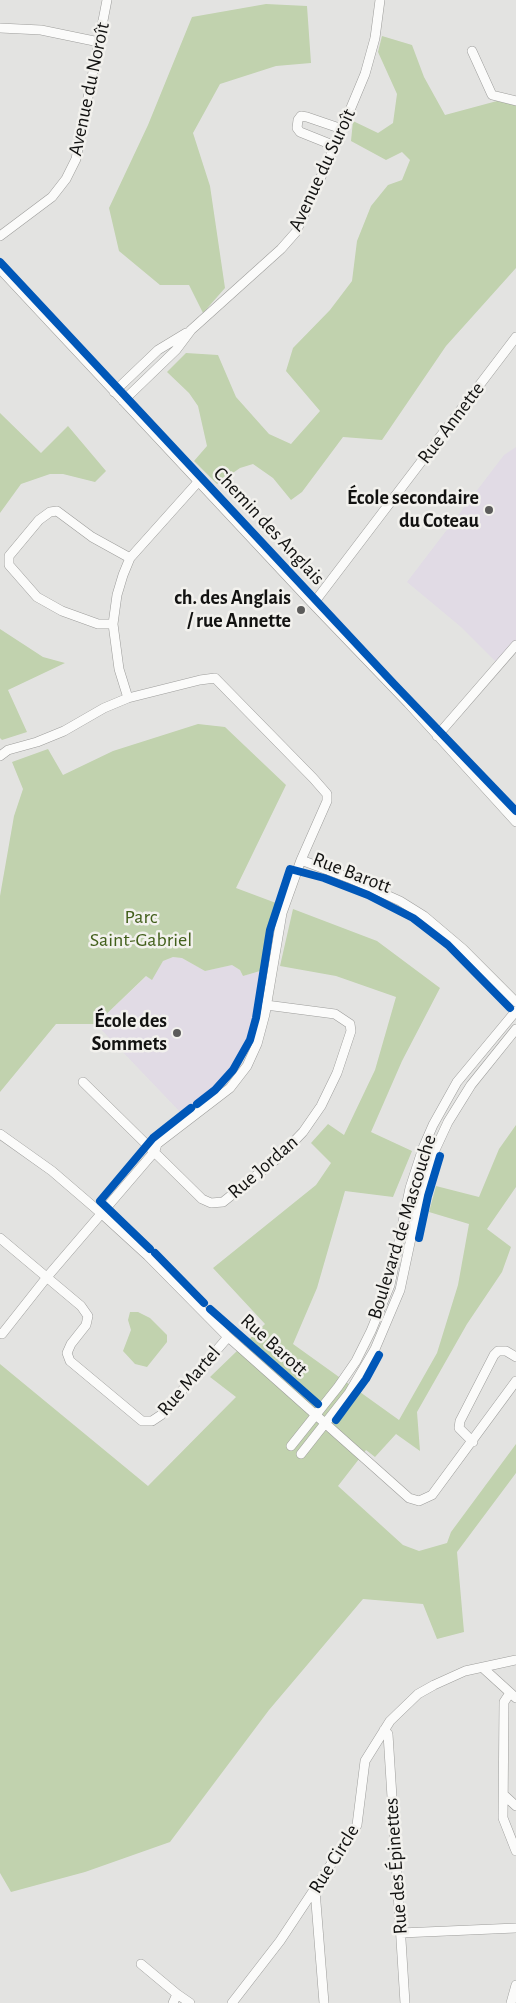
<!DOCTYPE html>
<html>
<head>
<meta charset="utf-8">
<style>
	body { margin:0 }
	canvas { display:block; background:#e3e3e1 }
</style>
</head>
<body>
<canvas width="516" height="2003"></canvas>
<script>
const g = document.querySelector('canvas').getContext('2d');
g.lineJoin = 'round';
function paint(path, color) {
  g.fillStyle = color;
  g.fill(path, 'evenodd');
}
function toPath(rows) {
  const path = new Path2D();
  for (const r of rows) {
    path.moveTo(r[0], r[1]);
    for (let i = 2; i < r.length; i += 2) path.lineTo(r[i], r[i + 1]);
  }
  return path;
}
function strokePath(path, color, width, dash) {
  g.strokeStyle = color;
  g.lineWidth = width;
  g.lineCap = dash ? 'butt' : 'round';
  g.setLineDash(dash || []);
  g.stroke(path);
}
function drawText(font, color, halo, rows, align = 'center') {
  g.font = font + ' "Alegreya Sans",sans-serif';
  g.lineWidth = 5;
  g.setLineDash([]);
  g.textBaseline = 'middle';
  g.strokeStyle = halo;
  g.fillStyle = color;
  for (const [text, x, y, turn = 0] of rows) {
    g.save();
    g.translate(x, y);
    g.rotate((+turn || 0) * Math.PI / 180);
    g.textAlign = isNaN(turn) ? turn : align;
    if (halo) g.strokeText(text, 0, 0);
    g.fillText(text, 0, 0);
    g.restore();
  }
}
paint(toPath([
	[516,447,516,646,499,665,461,627,407,582,504,455],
	[173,957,182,958,205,971,232,965,240,970,243,976,260,971,253,1022,247,1042,237,1060,214,1089,182,1114,96,1024,147,976,152,979,163,961]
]), '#e1dbe5');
paint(toPath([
	[266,4,307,6,311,63,276,66,220,84,193,133,210,186,225,288,203,313,189,285,160,285,119,251,109,208,148,125,192,17],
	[382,36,412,45,424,77,445,115,497,101,516,105,516,268,446,346,382,440,343,437,302,492,291,500,273,478,253,464,240,468,217,484,194,461,207,446,198,406,189,393,167,372,186,353,218,355,236,397,269,434,291,444,320,411,286,371,293,348,330,310,352,281,357,241,371,206,388,185,402,180,410,160,402,152,386,160,351,141,353,121,378,133,393,123,397,94,378,52],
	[0,413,41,453,68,426,106,471,95,482,63,474,50,474,21,484,0,513],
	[0,629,43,657,65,663,8,690,27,732,2,740,0,738],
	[198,724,225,727,286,785,236,888,276,903,260,971,243,976,240,970,232,965,205,971,182,958,173,957,163,961,152,980,146,976,96,1024,56,1024,0,1092,0,896,14,816,23,789,12,762,48,749,63,775,113,751],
	[293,909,377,941,440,988,402,1061,371,1132,412,1151,393,1197,345,1191,317,1288,293,1344,399,1420,437,1353,458,1285,469,1224,429,1212,436,1186,479,1197,499,1149,516,1125,516,1187,487,1229,511,1247,502,1272,467,1324,417,1412,420,1451,396,1434,375,1457,366,1450,338,1486,403,1545,419,1551,447,1543,451,1532,516,1444,516,1473,457,1552,464,1632,437,1639,423,1604,363,1599,269,1710,170,1842,85,1872,11,1892,0,1873,0,1364,148,1486,236,1397,210,1377,265,1324,213,1268,316,1185,331,1163,311,1143,328,1124,344,1135,375,1070,396,997,336,976,280,966],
	[130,1312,138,1312,150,1318,167,1335,167,1342,147,1367,135,1364,123,1351,131,1330,128,1320]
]), '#c1d2ae');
const minor = toPath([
	[0,28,41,30,99,42],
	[472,51,492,95,516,101],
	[335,146,300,132,297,128,298,120,301,116,307,117,342,129],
	[0,236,52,197,66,179,76,159,107,0],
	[0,269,313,604,408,703,516,822],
	[114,392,158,350,186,333],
	[123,401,176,350,191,330,281,249,296,232,335,146,365,74,375,38,380,0],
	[313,604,516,337],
	[113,624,98,624,62,611,37,597,9,565,9,556,39,520,50,512,57,511,92,537,130,558],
	[128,698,119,669,113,624,117,595,123,575,130,558,198,482],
	[437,736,516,645],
	[0,756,8,750,37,742,64,731,104,708,128,698,200,680,215,678,313,778,327,794,327,801,301,860,282,913,265,1014,257,1044,247,1066,230,1088,157,1144,155,1151,47,1277,2,1334],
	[301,860,349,878,400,901,424,916,463,949,516,1002],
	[83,1082,202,1199,211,1203,223,1202,278,1158,303,1132,321,1106,337,1073,351,1031,350,1024,335,1014,266,1005],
	[0,1134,52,1171,102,1214,148,1256,226,1335,409,1498,419,1501,432,1495,516,1381],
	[0,1238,81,1306,88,1316,86,1325,71,1344,67,1353,70,1361,142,1421,152,1421,161,1415,228,1337],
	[473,1442,459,1428,460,1421,494,1355,498,1351,506,1351,516,1357],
	[291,1446,338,1387,356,1361,371,1331,390,1285,410,1188,423,1148,433,1125,457,1082,516,1011],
	[301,1454,349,1393,375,1349,400,1290,421,1191,435,1150,448,1122,471,1085,516,1029],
	[483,1668,516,1698],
	[510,1693,504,1702,503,1818,516,1851],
	[384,1730,388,1734,405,2003],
	[504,1795,516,1806],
	[315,1890,324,2003],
	[401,1933,516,1928],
	[141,1964,177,1994],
	[173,2003,177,1994,190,2003],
	[232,2003,280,1941,357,1825,365,1761,390,1721,418,1694,434,1685,465,1671,516,1660],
	[511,2003,516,1985]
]);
strokePath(minor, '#9d9d9b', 10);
strokePath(minor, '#fbfbfa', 9);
strokePath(toPath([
	[0,262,394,684,516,811],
	[197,1104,215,1090,233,1070,250,1040,256,1018,270,930,290,869,324,878,368,895,413,918,448,945,510,1008],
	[419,1238,428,1196,440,1156],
	[150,1249,100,1201,153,1138,191,1108],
	[155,1253,204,1303],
	[210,1309,318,1404],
	[336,1420,366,1379,379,1355]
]), '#0057b8', 8);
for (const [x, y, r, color] of [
	[489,510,5,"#5b5b5a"],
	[301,610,5,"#5b5b5a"],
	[177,1033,5,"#5b5b5a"]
]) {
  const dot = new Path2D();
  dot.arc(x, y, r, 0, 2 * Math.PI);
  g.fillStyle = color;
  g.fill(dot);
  strokePath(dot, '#f2f1ed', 2);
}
drawText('20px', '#121211', '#f2f1ed', [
	["Avenue du Noroît",89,89,-78],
	["Avenue du Suroît",322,170,-65],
	["Rue Annette",451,423,-53],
	["Chemin des Anglais",269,526,47],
	["Rue Barott",352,873,21],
	["Rue Jordan",263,1167,-41],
	["Boulevard de Mascouche",402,1227,-73],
	["Rue Barott",274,1345,42],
	["Rue Martel",189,1381,-49],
	["Rue Circle",334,1859,-58],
	["Rue des Épinettes",396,1866,-94]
]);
drawText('bold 20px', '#121211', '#f2f1ed', [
	["École secondaire",479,498],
	["du Coteau",479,521],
	["ch. des Anglais",291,598],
	["/ rue Annette",291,621],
	["École des",167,1021],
	["Sommets",167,1044]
], 'right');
drawText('20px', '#425f1b', '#f2f1ed', [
	["Parc",141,917],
	["Saint-Gabriel",141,940]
]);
</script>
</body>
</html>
